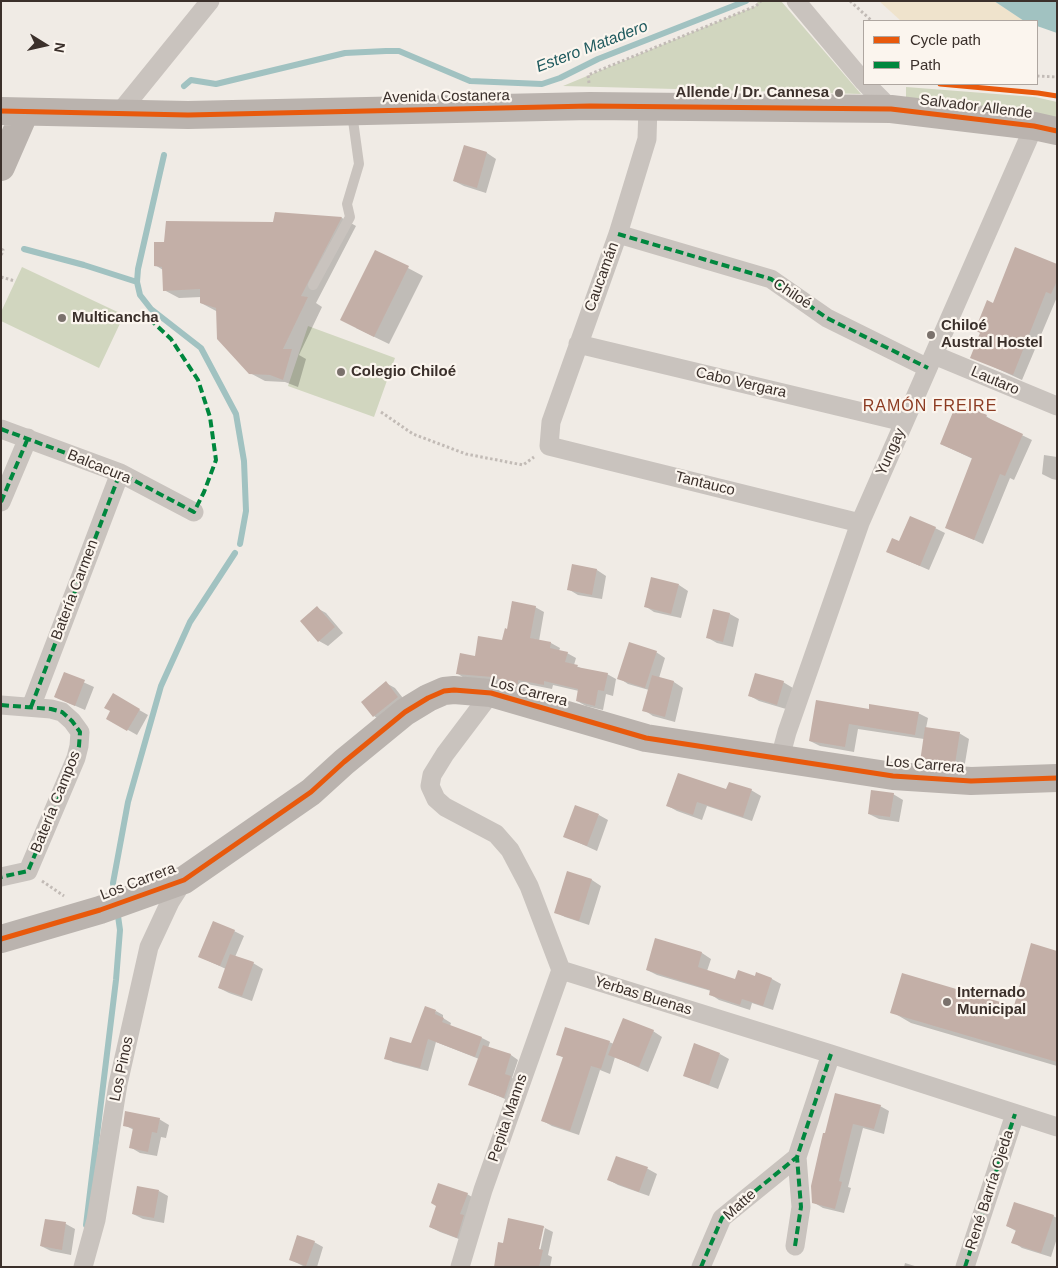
<!DOCTYPE html>
<html>
<head>
<meta charset="utf-8">
<style>
	body { margin:0 }
	#map { position:relative; width:1058px; height:1268px; overflow:hidden; background:#f0ebe5; font-family:Arial,sans-serif }
	canvas { display:block }
	.frame { position:absolute; inset:0; border:2px solid #3b302b; pointer-events:none }
	.legend { position:absolute; left:863px; top:20px; width:175px; height:65px; box-sizing:border-box; background:#fbf5ee; border:1px solid #aea6a0; margin:0; padding:6px 9px; list-style:none; font-size:15px; color:#3b302b }
	.legend li { display:flex; align-items:center; gap:10px; height:25px }
	.legend b { width:25px; border:1px solid #aea6a0 }
	.north { position:absolute; left:20px; top:20px; width:50px; height:50px; -webkit-text-stroke:4px #fbf5ee; paint-order:stroke; rotate:100deg; font-size:14px; font-weight:700; line-height:20px; text-align:center; color:#3b302b }
	.north::after { content:''; display:block; margin:auto; width:18px; height:22px; background:#3b302b; clip-path:polygon(50% 0,100% 100%,50% 72%,0 100%) }
</style>
</head>
<body>
<div id="map">
<canvas width="1058" height="1268"></canvas>
<div class="frame"></div>
<ul class="legend">
<li><b style="height:6px;background:#e8590c"></b>Cycle path</li>
<li><b style="height:6px;background:#00873e"></b>Path</li>
</ul>
<div class="north">N</div>
</div>
<script>
const g = document.querySelector('canvas').getContext('2d');
g.lineJoin = 'round';
function paint(path, color) {
  g.fillStyle = color;
  g.fill(path, 'evenodd');
}
function toPath(rows) {
  const path = new Path2D();
  for (const r of rows) {
    path.moveTo(r[0], r[1]);
    for (let i = 2; i < r.length; i += 2) path.lineTo(r[i], r[i + 1]);
  }
  return path;
}
function strokePath(path, color, width, dash) {
  g.strokeStyle = color;
  g.lineWidth = width;
  g.lineCap = dash ? 'butt' : 'round';
  g.setLineDash(dash || []);
  g.stroke(path);
}
function drawText(font, color, halo, rows, align = 'center') {
  g.font = font + ' Arial,sans-serif';
  g.lineWidth = 4.5;
  g.setLineDash([]);
  g.textBaseline = 'middle';
  g.strokeStyle = halo;
  g.fillStyle = color;
  for (const [text, x, y, turn = 0] of rows) {
    g.save();
    g.translate(x, y);
    g.rotate((+turn || 0) * Math.PI / 180);
    g.textAlign = isNaN(turn) ? turn : align;
    if (halo) g.strokeText(text, 0, 0);
    g.fillText(text, 0, 0);
    g.restore();
  }
}
paint(toPath([
	[758,1,781,1,861,94,563,86,756,6],
	[906,87,1035,97,1057,102,1057,130,906,105],
	[22,267,124,315,99,368,1,321,1,312],
	[308,326,395,358,374,417,288,386]
]), '#d1d6bf');
paint(toPath([
	[879,1,994,1,1024,21,901,21]
]), '#efe3cc');
paint(toPath([
	[994,1,1057,1,1057,33,1037,26,1037,21,1024,21]
]), '#a1c2c1');
paint(toPath([
	[464,147,487,153,496,159,486,193,464,186,454,181],
	[276,213,342,218,356,226,316,303,322,307,299,355,306,359,298,387,285,382,265,381,250,373,218,312,201,303,201,297,179,298,164,290,163,270,155,265,165,244,274,223],
	[376,251,423,276,389,344,356,328],
	[1057,266,1057,297,1022,380,972,357,994,305],
	[986,416,995,422,1032,440,1014,480,1010,478,983,544,946,527,973,459,941,444],
	[1044,455,1057,457,1057,480,1052,479,1042,474],
	[935,528,945,533,929,570,888,552,900,543],
	[573,566,597,570,606,576,602,599,578,595,568,589],
	[679,585,688,591,681,618,654,612,645,606],
	[535,607,544,612,539,641,551,643,560,648,559,651,567,653,576,658,574,665,583,669,607,674,616,679,613,696,606,694,603,710,586,706,577,701,579,691,553,685,552,689,527,684,526,688,502,682,466,679,458,674,476,657,503,642,508,630],
	[317,608,326,613,343,633,328,646,319,641],
	[714,610,730,614,739,619,733,647,717,643,708,638],
	[656,652,665,658,659,678,674,682,683,688,675,722,653,716,644,710,649,690,628,684,619,678],
	[65,674,94,687,85,710,55,697],
	[783,682,793,688,786,709,759,701,750,696],
	[386,683,395,688,406,702,383,722,374,716],
	[113,695,148,715,137,735,107,718,112,711],
	[870,710,918,713,928,718,926,728,959,733,969,739,964,769,931,767,921,761,924,739,858,729,854,752,820,746,810,741],
	[751,790,761,796,752,821,707,806,702,820,677,811,668,806,727,791],
	[893,794,903,800,899,822,879,819,869,814],
	[599,815,608,820,597,851,564,836],
	[567,873,592,880,601,886,589,925,565,917,555,912],
	[234,931,244,936,235,957,253,963,263,969,252,1001,229,993,219,988,226,969,200,957],
	[656,940,702,953,711,959,707,971,736,980,755,977,756,974,772,979,781,984,773,1010,752,1003,750,1010,719,1000,710,994,711,991,657,975,647,970],
	[1057,952,1057,1066,911,1023,892,1012,1015,1007],
	[436,1011,443,1015,443,1018,451,1023,450,1026,482,1038,490,1042,488,1048,511,1055,518,1060,512,1078,519,1082,512,1102,470,1084,479,1059,436,1042,428,1071,393,1062,386,1058,412,1044],
	[653,1031,662,1037,648,1072,615,1057,610,1074,600,1070,579,1135,552,1126,543,1121,564,1058,557,1054,609,1042,614,1044],
	[720,1054,729,1059,718,1089,694,1080,684,1075],
	[880,1106,889,1111,884,1134,863,1128,848,1187,851,1188,844,1213,823,1208,813,1202,824,1134],
	[159,1119,169,1125,166,1138,161,1137,157,1156,140,1153,130,1147,134,1130,124,1125],
	[617,1158,648,1169,657,1174,649,1196,618,1185,609,1180],
	[159,1191,168,1196,164,1223,143,1219,133,1214],
	[467,1194,477,1200,467,1242,440,1232,430,1227],
	[1053,1216,1057,1218,1057,1238,1051,1257,1022,1248,1013,1242,1016,1231,1007,1226],
	[46,1220,66,1224,75,1229,71,1255,51,1251,41,1246],
	[543,1227,553,1232,548,1255,552,1257,550,1267,495,1267,504,1244],
	[542,1228,545,1228,539,1256,536,1255],
	[314,1242,323,1247,317,1267,305,1267,291,1260],
	[905,1263,918,1267,904,1267]
]), '#0003');
strokePath(toPath([
	[184,86,191,80,216,84,345,53,386,51,399,51,470,81,542,84,560,78,598,59,746,1],
	[164,155,138,269,137,282,140,295,151,309,201,348,236,414,244,461,246,511,240,544],
	[24,249,84,265,137,282],
	[115,897,113,883,128,802,161,686,190,622,235,553],
	[86,1225,116,980,120,930,117,909]
]), '#a1c2c1', 6);
paint(toPath([
	[464,145,487,152,477,188,453,181],
	[275,212,342,217,301,296,308,297,283,349,292,349,283,380,270,375,249,374,217,339,216,308,200,303,200,289,163,291,162,267,154,266,154,242,164,242,166,221,273,222],
	[1015,247,1057,264,1057,281,1051,294,1046,292,1013,375,970,358,980,333,975,330,987,300,993,303],
	[375,250,409,266,374,337,340,320],
	[957,402,987,415,986,417,1023,434,1005,476,1000,474,974,540,945,528,972,458,940,444],
	[910,516,936,527,920,566,886,552,892,538,899,541],
	[572,564,597,569,592,595,567,590],
	[651,577,679,584,671,614,644,607],
	[512,601,536,606,530,638,551,642,550,648,568,652,565,662,578,665,577,667,608,673,604,691,598,690,595,706,576,701,578,689,544,681,544,685,518,680,518,684,492,677,456,674,460,653,475,656,478,636,502,640,505,628,507,629],
	[317,606,335,627,318,642,300,621],
	[713,609,730,613,723,642,706,638],
	[629,642,657,651,645,688,617,679],
	[64,672,85,680,75,706,54,697],
	[755,673,784,681,777,705,748,696],
	[652,675,674,681,665,717,642,711],
	[386,681,398,697,373,717,361,702],
	[113,693,140,709,127,731,106,719,110,711,104,708],
	[816,700,869,709,869,704,919,712,915,735,849,724,845,747,809,741],
	[925,727,960,732,955,764,920,762],
	[678,773,726,789,729,782,752,789,743,817,697,802,693,815,666,806],
	[871,790,894,793,890,817,868,814],
	[575,805,599,814,587,846,563,837],
	[567,871,592,879,579,921,554,913],
	[213,921,235,930,220,966,198,957],
	[655,938,702,952,698,967,735,979,738,970,755,976,756,972,772,978,763,1006,742,999,740,1005,709,995,710,990,646,970],
	[1031,943,1057,951,1057,1062,890,1013,902,973,1014,1006],
	[230,954,254,962,242,996,218,988],
	[425,1006,436,1010,435,1014,444,1018,442,1022,482,1037,475,1057,428,1039,420,1068,384,1059,390,1037,411,1043],
	[623,1018,654,1030,639,1067,608,1055],
	[565,1027,610,1041,601,1069,591,1066,570,1131,541,1121,563,1057,556,1055],
	[694,1043,720,1053,709,1085,683,1076],
	[483,1045,511,1054,505,1074,511,1076,504,1098,468,1085],
	[835,1093,881,1105,874,1129,853,1124,839,1181,842,1182,835,1209,812,1203,811,1186,823,1133,825,1133],
	[125,1111,160,1118,157,1133,152,1132,148,1152,129,1148,133,1128,123,1126],
	[616,1156,648,1167,639,1192,607,1180],
	[438,1183,468,1193,460,1214,464,1215,457,1238,429,1227,436,1206,431,1203],
	[137,1186,159,1190,154,1218,132,1214],
	[1014,1202,1054,1215,1041,1253,1011,1243,1016,1230,1006,1226],
	[508,1218,544,1226,539,1249,543,1250,539,1267,494,1267,498,1242,503,1243],
	[45,1219,66,1222,62,1250,40,1246],
	[297,1235,315,1241,306,1266,289,1260]
]), '#c3afa7');
strokePath(toPath([
	[850,1,872,21],
	[1037,76,1057,77],
	[589,83,588,75,756,6,761,1],
	[1,249,3,250,1,256],
	[1,277,15,281],
	[381,412,413,434,466,454,523,465,534,457],
	[42,881,64,896]
]), '#c2bbb6', 3, [2.5, 2.5]);
strokePath(toPath([
	[313,285,350,217,347,204,359,164,352,113]
]), '#c9c3be', 10);
strokePath(toPath([
	[796,1,864,82],
	[866,84,891,109],
	[648,106,647,139,618,234,551,422,549,446,860,523],
	[120,112,210,1],
	[618,234,771,279,827,318,928,368],
	[578,344,904,422],
	[934,355,1057,406],
	[1,429,120,473,194,512],
	[1,502,28,438],
	[491,693,445,754,432,775,430,786,436,799,445,807,496,834,510,850,529,886,561,970],
	[1,705,51,709,62,712,72,721,80,732,79,746,76,758,28,871,1,877],
	[31,707,120,473],
	[780,758,787,732,860,523,1034,126],
	[561,970,831,1054,1057,1127],
	[795,1246,801,1207,797,1157],
	[83,1267,96,1220,118,1084,149,947,170,902,184,880],
	[460,1267,483,1190,561,970],
	[701,1267,722,1218,797,1157,831,1054],
	[965,1267,1015,1114]
]), '#c9c3be', 19);
strokePath(toPath([
	[1,111,188,115,590,106,891,109,1034,126,1057,131],
	[1,167,25,112],
	[1,939,100,910,184,880,311,792,344,762,405,712,428,698,444,691,454,690,491,693,646,738,893,776,971,781,1057,778]
]), '#bab3ae', 28);
strokePath(toPath([
	[618,234,771,279,827,318,928,368],
	[1,429,120,473,194,512,204,492,216,460,210,417,198,380,171,339,141,311],
	[1,502,28,438],
	[1,705,51,709,62,712,72,721,80,732,79,746,76,758,28,871,1,877],
	[31,707,120,473],
	[795,1246,801,1207,797,1157],
	[701,1267,722,1218,797,1157,831,1054],
	[965,1267,1015,1114]
]), '#00873e', 4, [8, 4]);
strokePath(toPath([
	[940,84,1038,93,1057,96],
	[1,111,188,115,590,106,891,109,1034,126,1057,131],
	[1,939,100,910,184,880,311,792,344,762,405,712,428,698,444,691,454,690,491,693,646,738,893,776,971,781,1057,778]
]), '#e8590c', 5);
for (const [x, y, r, color] of [
	[839,93,5,"#7a716c"],
	[62,318,5,"#7a716c"],
	[931,335,5,"#7a716c"],
	[341,372,5,"#7a716c"],
	[947,1002,5,"#7a716c"]
]) {
  const dot = new Path2D();
  dot.arc(x, y, r, 0, 2 * Math.PI);
  g.fillStyle = color;
  g.fill(dot);
  strokePath(dot, '#fbf5ee', 2);
}
drawText('bold 15px', '#3b302b', '#fbf5ee', [
	["Allende / Dr. Cannesa",829,93,"right"],
	["Multicancha",72,318],
	["Chiloé",941,326],
	["Austral Hostel",941,343],
	["Colegio Chiloé",351,372],
	["Internado",957,993],
	["Municipal",957,1010]
], 'left');
drawText('15px', '#3b302b', '#fbf5ee', [
	["Avenida Costanera",446,97,-1],
	["Salvador Allende",976,107,7],
	["Caucamán",602,277,-70],
	["Chiloé",792,294,33],
	["Lautaro",995,381,23],
	["Cabo Vergara",741,383,13],
	["Yungay",891,452,-66],
	["Balcacura",99,467,22],
	["Tantauco",705,484,14],
	["Batería Carmen",75,590,-69],
	["Los Carrera",529,692,15],
	["Los Carrera",925,765,5],
	["Batería Campos",56,802,-68],
	["Los Carrera",138,882,-21],
	["Yerbas Buenas",643,996,17],
	["Los Pinos",122,1069,-78],
	["Pepita Manns",508,1118,-71],
	["René Barría Ojeda",990,1190,-72],
	["Matte",740,1205,-42]
]);
drawText('italic 16px', '#1f5a5e', '#fbf5ee', [
	["Estero Matadero",592,47,-21]
]);
g.letterSpacing = '1px';
drawText('16px', '#8c3b22', '#fbf5ee', [
	["RAMÓN FREIRE",930,407]
]);
g.letterSpacing = '0px';
</script>
</body>
</html>
